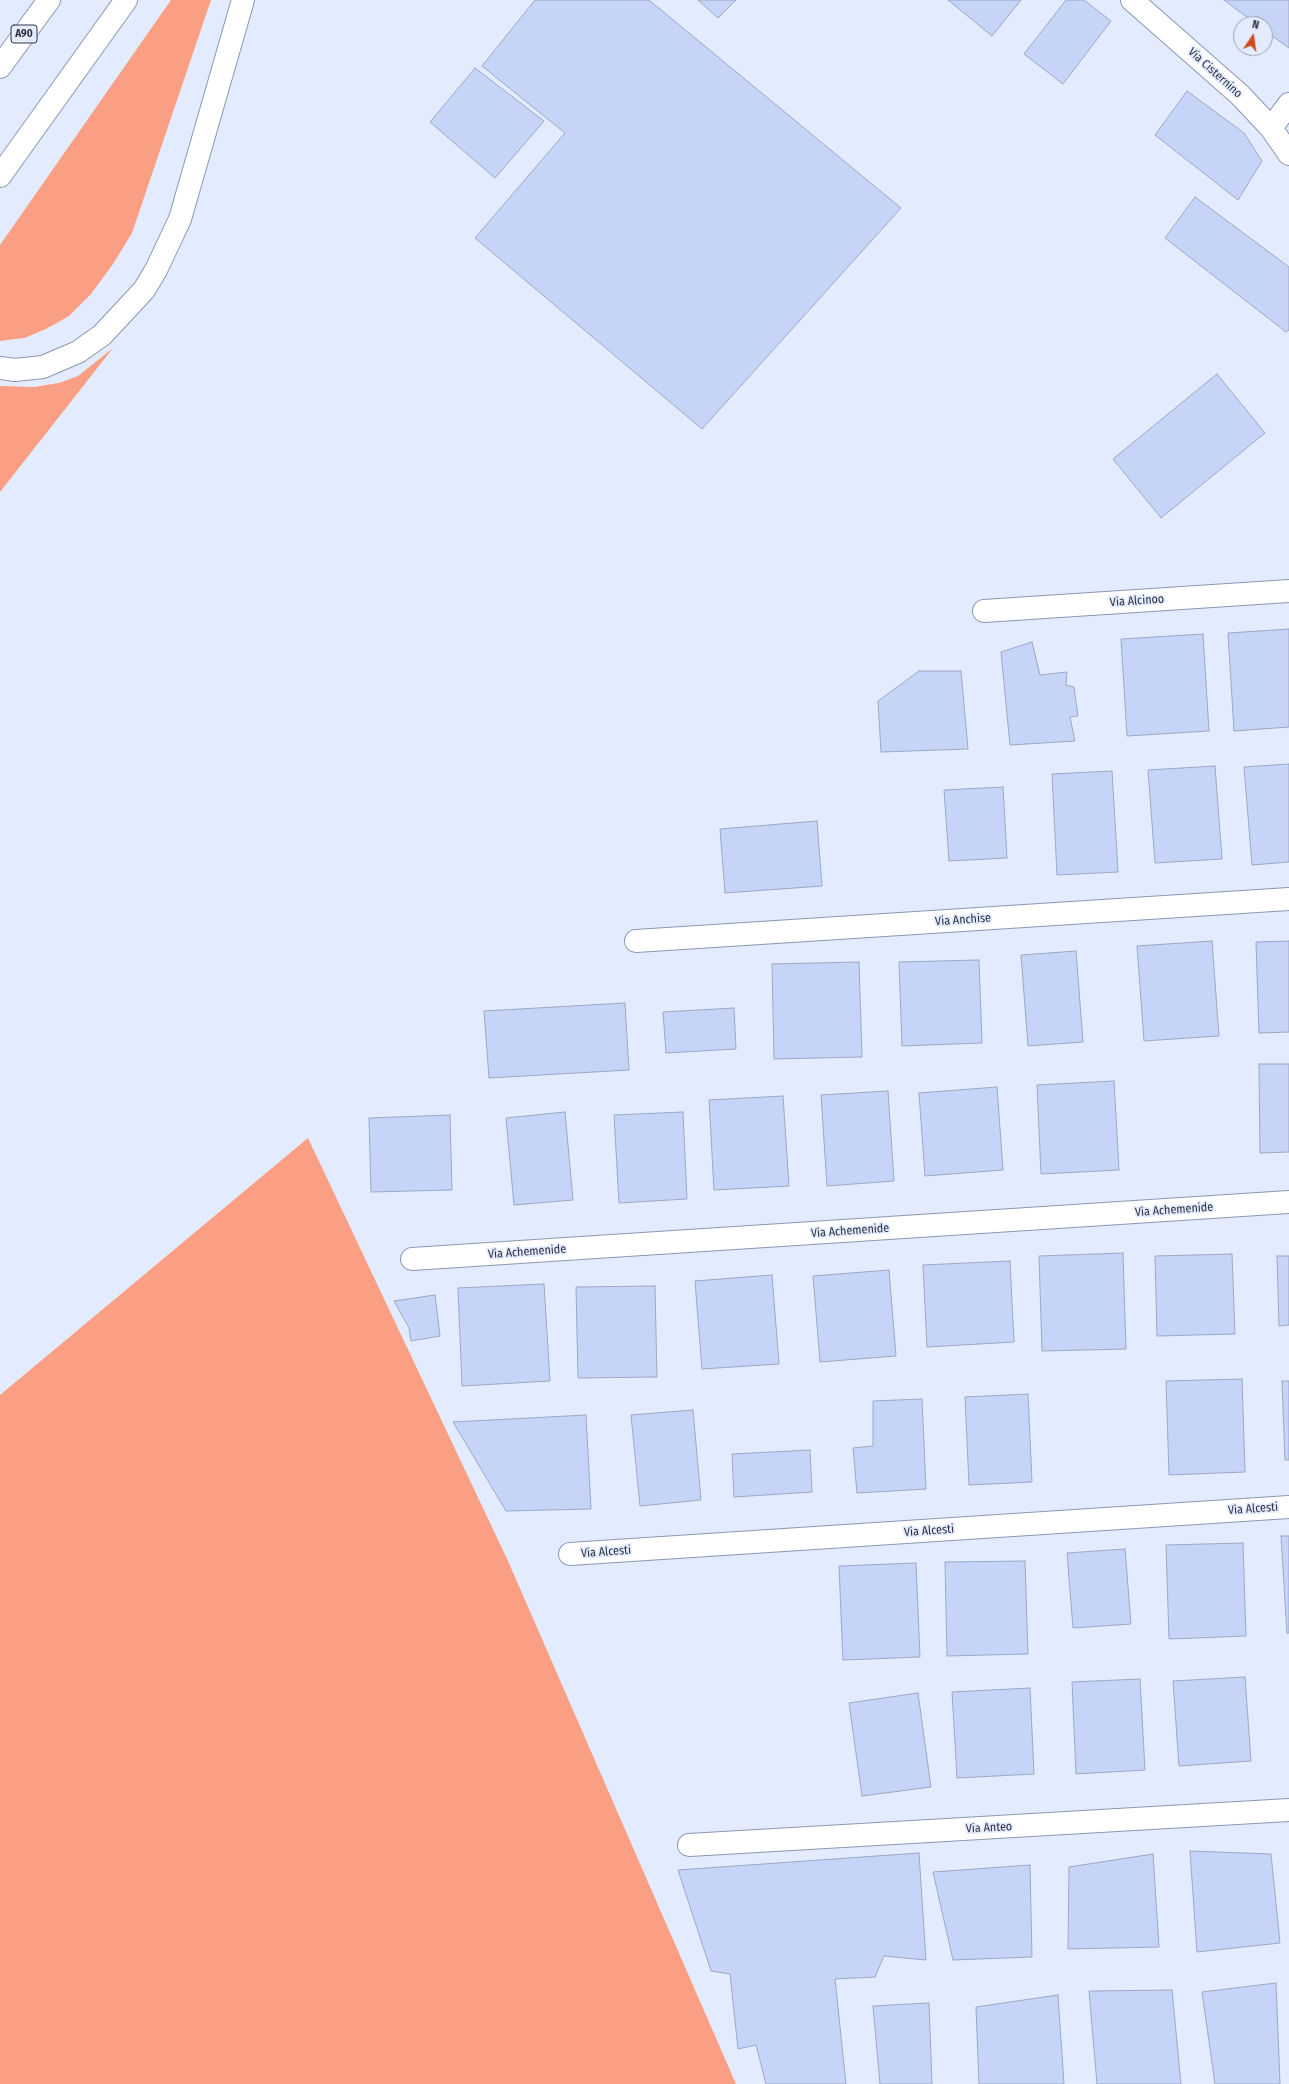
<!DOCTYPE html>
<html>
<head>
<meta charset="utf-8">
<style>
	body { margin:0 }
	#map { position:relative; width:1289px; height:2084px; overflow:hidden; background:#e3ebfe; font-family:"Fira Sans Condensed",sans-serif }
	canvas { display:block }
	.north { position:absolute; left:1233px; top:16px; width:40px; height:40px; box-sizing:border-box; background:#e3ebfe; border:1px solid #9ba2b2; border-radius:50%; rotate:13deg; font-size:11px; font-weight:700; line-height:16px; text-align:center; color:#2f3440 }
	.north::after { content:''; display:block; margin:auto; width:14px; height:18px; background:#d24a1b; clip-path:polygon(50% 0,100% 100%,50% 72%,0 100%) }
</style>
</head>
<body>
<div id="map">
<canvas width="1289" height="2084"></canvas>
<div class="north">N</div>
</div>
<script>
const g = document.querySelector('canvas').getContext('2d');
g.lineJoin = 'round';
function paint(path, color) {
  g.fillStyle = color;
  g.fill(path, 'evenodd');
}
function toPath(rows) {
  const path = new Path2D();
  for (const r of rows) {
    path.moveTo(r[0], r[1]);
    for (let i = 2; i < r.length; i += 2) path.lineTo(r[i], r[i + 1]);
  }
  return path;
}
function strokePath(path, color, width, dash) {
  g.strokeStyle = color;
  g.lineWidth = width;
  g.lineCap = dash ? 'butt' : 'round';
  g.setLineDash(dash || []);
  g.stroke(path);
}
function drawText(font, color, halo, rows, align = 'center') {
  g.font = font + ' "Fira Sans Condensed",sans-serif';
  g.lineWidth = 3.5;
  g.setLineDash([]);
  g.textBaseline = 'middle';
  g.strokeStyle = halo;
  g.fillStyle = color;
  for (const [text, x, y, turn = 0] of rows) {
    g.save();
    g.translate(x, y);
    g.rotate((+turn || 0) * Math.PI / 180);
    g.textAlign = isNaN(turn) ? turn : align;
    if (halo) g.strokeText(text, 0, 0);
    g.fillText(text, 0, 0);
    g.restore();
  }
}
paint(toPath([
	[171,0,211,0,132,233,113,264,91,294,69,316,46,329,24,338,0,341,0,245],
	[113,348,0,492,0,386,34,387,59,383,78,376],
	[308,1138,508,1561,736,2084,0,2084,0,1395]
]), '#fa9f83');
const building = toPath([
	[535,0,649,0,901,208,702,429,475,238,565,133,482,66,535,0],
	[698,0,736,0,718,18,698,0],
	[948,0,1021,0,992,36,948,0],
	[1066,0,1084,0,1111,21,1063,84,1024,54,1066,0],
	[1224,0,1289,0,1289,48,1265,31,1265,24,1256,24,1224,0],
	[475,68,544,121,495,178,430,122,475,68],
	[1187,91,1244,133,1262,161,1238,200,1155,135,1187,91],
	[1195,197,1289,267,1289,330,1286,332,1165,238,1195,197],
	[1217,374,1265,433,1161,518,1113,459,1217,374],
	[1289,629,1289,727,1234,731,1228,633,1289,629],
	[1203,634,1209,731,1127,736,1121,639,1203,634],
	[1032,642,1040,675,1067,672,1066,685,1074,687,1078,716,1070,717,1075,741,1010,745,1001,652,1032,642],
	[919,671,961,671,968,749,881,752,878,701,919,671],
	[1289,764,1289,862,1252,865,1244,767,1289,764],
	[1215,766,1222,859,1155,863,1148,770,1215,766],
	[1112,771,1118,872,1057,875,1052,774,1112,771],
	[1003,787,1007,858,949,861,944,790,1003,787],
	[817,821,822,886,725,893,720,829,817,821],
	[1212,941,1219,1036,1144,1041,1137,946,1212,941],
	[1289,941,1289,1032,1259,1033,1256,942,1289,941],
	[1076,951,1083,1042,1028,1046,1021,955,1076,951],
	[979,960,982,1043,902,1046,899,962,979,960],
	[859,962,862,1057,774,1059,772,964,859,962],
	[625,1003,629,1070,489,1078,484,1011,625,1003],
	[734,1008,736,1049,666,1053,663,1012,734,1008],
	[1259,1064,1289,1064,1289,1152,1260,1153,1259,1064],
	[1114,1081,1119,1170,1041,1174,1037,1085,1114,1081],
	[997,1087,1003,1170,925,1176,919,1093,997,1087],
	[888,1091,894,1181,827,1186,821,1095,888,1091],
	[783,1096,789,1186,714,1190,709,1100,783,1096],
	[565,1112,573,1200,514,1205,506,1118,565,1112],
	[683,1112,687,1199,619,1203,614,1115,683,1112],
	[450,1115,452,1190,371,1192,369,1118,450,1115],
	[1123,1253,1126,1349,1042,1351,1039,1256,1123,1253],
	[1232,1254,1235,1334,1157,1336,1155,1256,1232,1254],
	[1277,1256,1289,1256,1289,1325,1279,1326,1277,1256],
	[1010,1261,1014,1342,927,1347,923,1265,1010,1261],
	[889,1270,896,1356,820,1362,813,1276,889,1270],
	[772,1275,779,1364,702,1369,695,1281,772,1275],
	[544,1284,550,1381,462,1386,458,1288,544,1284],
	[655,1286,657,1377,578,1378,576,1287,655,1286],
	[435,1295,440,1336,411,1341,409,1328,394,1301,435,1295],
	[1242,1379,1245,1472,1169,1475,1166,1381,1242,1379],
	[1282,1381,1289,1381,1289,1460,1285,1460,1282,1381],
	[1028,1394,1032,1482,969,1485,965,1397,1028,1394],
	[922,1399,926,1489,857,1493,853,1448,873,1446,873,1401,922,1399],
	[693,1410,701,1500,640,1506,631,1415,693,1410],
	[586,1415,591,1509,506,1511,453,1422,586,1415],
	[810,1450,812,1492,734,1497,732,1454,810,1450],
	[1281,1536,1289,1536,1289,1633,1287,1633,1281,1536],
	[1243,1543,1246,1636,1169,1639,1166,1545,1243,1543],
	[1125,1549,1131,1624,1073,1628,1067,1553,1125,1549],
	[1025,1561,1028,1654,947,1656,945,1562,1025,1561],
	[916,1563,920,1657,843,1660,839,1566,916,1563],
	[1245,1677,1251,1761,1179,1766,1173,1681,1245,1677],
	[1140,1679,1145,1770,1076,1774,1072,1682,1140,1679],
	[1030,1688,1034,1774,957,1778,952,1692,1030,1688],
	[918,1693,931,1787,862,1796,849,1703,918,1693],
	[1190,1851,1271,1854,1280,1943,1197,1952,1190,1851],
	[919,1853,926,1960,884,1956,875,1977,835,1979,846,2084,766,2084,756,2045,738,2049,730,1974,711,1971,678,1870,919,1853],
	[1153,1854,1159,1947,1068,1949,1069,1867,1153,1854],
	[1030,1865,1032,1957,953,1960,933,1872,1030,1865],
	[1276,1983,1280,2084,1215,2084,1202,1992,1276,1983],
	[1172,1990,1181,2084,1097,2084,1089,1991,1172,1990],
	[1058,1995,1064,2084,979,2084,976,2007,1058,1995],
	[929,2003,932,2084,880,2084,873,2006,929,2003]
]);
paint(building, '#c5d4f7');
strokePath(building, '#9ca8c6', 1);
const minor = toPath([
	[1132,0,1240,95,1271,128,1289,154],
	[1271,128,1289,104],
	[984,611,1289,591],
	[636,941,1289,899],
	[412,1259,1289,1202],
	[570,1554,1289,1507],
	[689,1845,1289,1810]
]);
const highway = toPath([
	[0,67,49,0],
	[0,176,126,0],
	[0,368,15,370,43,367,78,352,102,335,144,290,156,270,180,219,243,0]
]);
strokePath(minor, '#8b97b4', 24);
strokePath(highway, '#8b97b4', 24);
strokePath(minor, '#fff', 22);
strokePath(highway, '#fff', 22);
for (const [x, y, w] of [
	[24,34,26]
]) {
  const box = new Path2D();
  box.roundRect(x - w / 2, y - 9, w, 18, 3);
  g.fillStyle = '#e3ebfe';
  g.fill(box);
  strokePath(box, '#2f3440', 1);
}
drawText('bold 11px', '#2f3440', null, [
	["A90",24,34]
]);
drawText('12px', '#2f3440', '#e3ebfe', [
	["Via Cisternino",1215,73,42],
	["Via Alcinoo",1137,601,-4],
	["Via Anchise",963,920,-4],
	["Via Achemenide",1174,1210,-4],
	["Via Achemenide",850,1231,-4],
	["Via Achemenide",527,1252,-4],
	["Via Alcesti",1253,1509,-4],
	["Via Alcesti",929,1531,-4],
	["Via Alcesti",606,1552,-4],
	["Via Anteo",989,1828,-3]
]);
</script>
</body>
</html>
